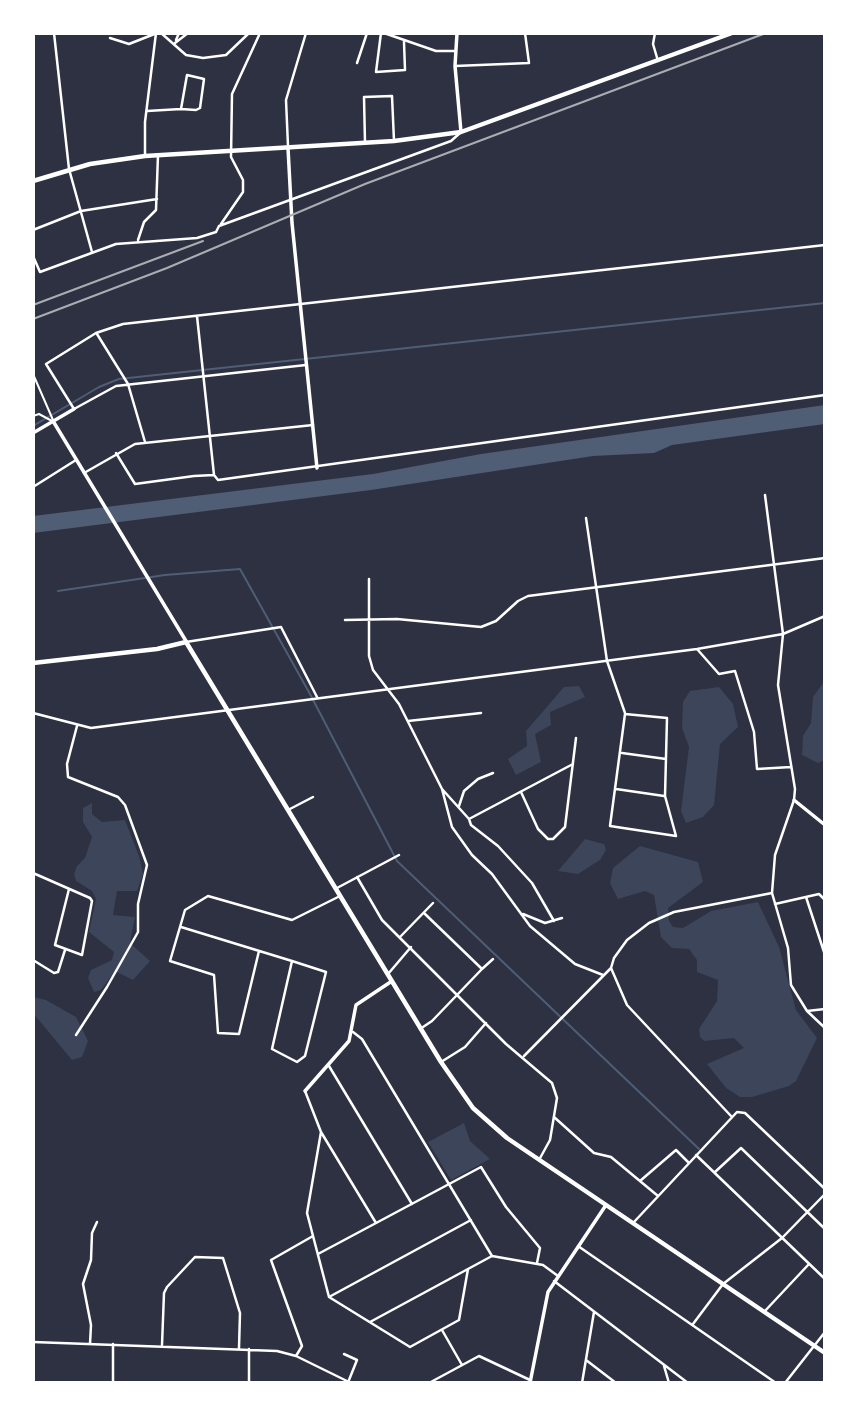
<!DOCTYPE html>
<html>
<head>
<meta charset="utf-8">
<style>
	body { margin:0 }
	#map { position:relative; width:858px; height:1416px; overflow:hidden; background:#2d3142; font-family:Roboto,sans-serif }
	canvas { display:block }
	.frame { position:absolute; inset:0; border:35px solid #fff; pointer-events:none }
</style>
</head>
<body>
<div id="map">
<canvas width="858" height="1416"></canvas>
<div class="frame"></div>
</div>
<script>
const g = document.querySelector('canvas').getContext('2d');
g.lineJoin = 'round';
function paint(path, color) {
  g.fillStyle = color;
  g.fill(path, 'evenodd');
}
function toPath(rows) {
  const path = new Path2D();
  for (const r of rows) {
    path.moveTo(r[0], r[1]);
    for (let i = 2; i < r.length; i += 2) path.lineTo(r[i], r[i + 1]);
  }
  return path;
}
function strokePath(path, color, width, dash) {
  g.strokeStyle = color;
  g.lineWidth = width;
  g.lineCap = dash ? 'butt' : 'round';
  g.setLineDash(dash || []);
  g.stroke(path);
}
paint(toPath([
	[825,680,825,760,818,763,802,755,803,736,811,723,813,697],
	[579,686,585,697,550,712,551,725,535,734,541,762,516,775,508,759,527,746,526,731,564,687],
	[719,687,733,704,738,727,720,744,714,805,703,817,686,823,681,811,689,747,682,728,683,702,690,691],
	[92,803,92,814,102,822,125,820,139,856,143,874,137,891,117,891,113,915,135,917,130,943,150,961,133,980,115,971,101,990,94,992,88,978,91,970,112,960,114,952,89,932,96,899,92,891,76,881,74,874,77,866,85,858,92,837,83,822,83,808],
	[585,839,604,844,606,850,600,860,578,874,558,871],
	[640,846,698,862,703,882,668,908,669,921,673,927,683,928,711,911,758,902,779,947,796,1010,817,1038,796,1081,789,1086,752,1097,740,1097,726,1088,707,1064,744,1048,734,1038,704,1041,700,1037,699,1029,717,1001,718,980,697,972,697,960,689,949,672,948,661,937,654,895,645,891,618,899,610,883,613,868],
	[33,997,46,1000,76,1017,88,1041,82,1057,72,1060,33,1013],
	[464,1123,470,1141,490,1159,451,1180,428,1142]
]), '#3c4559');
paint(toPath([
	[825,405,825,424,672,445,654,453,593,456,371,490,33,533,33,516,373,474,481,454]
]), '#4f5d75');
strokePath(toPath([
	[33,426,99,387,119,379,825,303],
	[58,591,165,575,240,569,310,694,397,861,699,1149]
]), '#4f5d75', 2);
strokePath(toPath([
	[33,374,53,420],
	[33,416,39,414,52,421]
]), '#fff', 2);
strokePath(toPath([
	[54,33,69,169,92,252],
	[161,33,186,55,203,58,226,55,249,33],
	[381,33,376,72,405,70,404,42],
	[384,33,436,51,454,51],
	[655,33,653,44,658,61],
	[110,38,129,44,157,33],
	[176,40,179,33],
	[175,43,188,33],
	[357,63,367,33],
	[455,66,529,63,525,33],
	[187,75,204,79,200,108,196,110,181,109,187,75],
	[147,111,181,109],
	[365,143,364,97,392,96,394,141],
	[288,146,286,100,306,33],
	[145,156,145,122,156,33],
	[221,224,243,192,243,180,231,157,232,94,260,33],
	[33,230,81,211,157,199],
	[138,240,144,222,156,210,158,155],
	[33,256,40,272,116,244,197,238,216,232,219,226,451,141,460,133],
	[197,316,214,475],
	[97,334,128,384,145,442],
	[306,365,116,386,74,409,46,364,96,333,123,324,825,245],
	[116,453,135,484,194,476,214,475,218,480,825,395],
	[84,473,135,444,313,425],
	[33,487,76,460],
	[765,495,783,634,778,685,795,789,794,800,775,855,772,893,788,948,791,985,807,1011,825,1028],
	[586,518,607,661,625,713],
	[369,579,369,656,373,670,399,704,442,789,469,819,573,764],
	[345,620,397,619,481,627,496,621,518,601,528,596,825,558],
	[186,642,281,627,317,697],
	[697,649,719,674,735,671,754,732,757,769,791,767],
	[33,713,91,728,697,649,783,634,825,616],
	[625,714,667,718,665,796,676,836,610,826,625,714],
	[408,721,481,713],
	[622,753,666,759],
	[442,789,452,827,472,855,492,874,530,926,575,964,603,975],
	[616,789,664,796],
	[521,792,538,829,548,839,553,839,565,827,576,738],
	[459,806,464,791,478,779,493,773],
	[288,810,313,797],
	[469,819,471,825,498,846,532,883,554,921],
	[33,873,90,898,92,901,82,955,55,945,69,889],
	[357,877,382,920,506,1044,552,1083,557,1098,550,1140,539,1160],
	[337,888,399,855],
	[806,897,825,955],
	[775,904,819,894,825,900],
	[523,914,545,923,562,918],
	[181,927,292,961,272,1049,297,1062,305,1056,326,972,292,961],
	[400,937,433,903],
	[259,951,239,1034,218,1033,214,975,170,961,185,910,208,896,292,920,340,896],
	[33,960,54,973,58,972,65,950],
	[611,968,627,1005,731,1116],
	[482,969,493,959],
	[388,974,411,947],
	[807,1011,825,1009],
	[420,1029,432,1021,482,969,424,913],
	[353,1032,362,1039,492,1256],
	[76,1035,107,987,138,932,138,904,147,865,125,805,118,797,68,777,67,764,77,726],
	[524,1056,611,968,614,958,627,940,649,923,674,912,772,893],
	[441,1062,465,1047,486,1023],
	[329,1066,412,1204],
	[305,1091,321,1132,376,1223],
	[554,1117,594,1153,611,1157,658,1196],
	[321,1132,307,1213,329,1297,410,1347,459,1320,468,1269],
	[696,1155,825,1279],
	[715,1172,741,1148,825,1229],
	[640,1181,676,1150,689,1163],
	[634,1222,737,1112,745,1113,825,1189],
	[578,1246,776,1383],
	[318,1254,481,1167,506,1207,540,1248,537,1263],
	[554,1281,688,1383],
	[329,1297,471,1220],
	[764,1312,809,1264],
	[370,1322,492,1256,543,1265,558,1276],
	[693,1324,723,1284,782,1238,825,1194],
	[442,1330,462,1365],
	[33,1342,277,1351,296,1356,351,1383],
	[90,1344,91,1325,83,1284,91,1260,92,1233,97,1222],
	[162,1345,164,1293,167,1287,195,1257,223,1258,240,1313,239,1348],
	[344,1354,357,1360,349,1380],
	[296,1356,302,1346,271,1260,313,1236],
	[586,1360,616,1383],
	[664,1366,669,1383],
	[113,1383,113,1344],
	[249,1383,249,1349],
	[429,1383,479,1356,530,1380],
	[582,1383,594,1312],
	[785,1383,825,1332]
]), '#fff', 2.5);
strokePath(toPath([
	[457,33,455,66,461,132],
	[288,148,292,223,317,468],
	[53,421,186,641],
	[33,433,74,409],
	[794,800,825,825],
	[305,1091,349,1041,356,1005,392,981],
	[530,1383,548,1292,606,1205]
]), '#fff', 3.5);
strokePath(toPath([
	[33,663,157,649,186,642,441,1062,473,1108,507,1138,825,1353]
]), '#fff', 4.5);
strokePath(toPath([
	[33,181,90,164,145,156,394,141,461,132,732,33]
]), '#fff', 4.5);
strokePath(toPath([
	[33,305,203,241],
	[33,319,167,268,365,184,766,33]
]), '#abadb3', 2);
</script>
</body>
</html>
